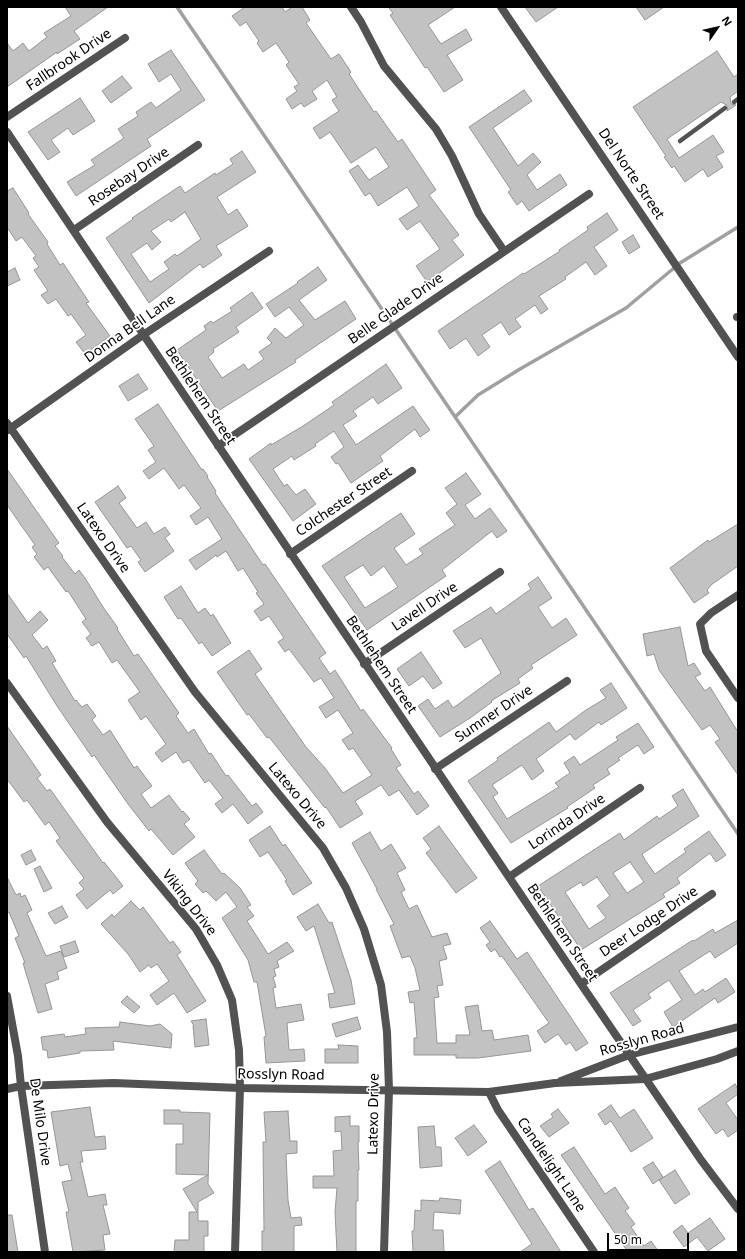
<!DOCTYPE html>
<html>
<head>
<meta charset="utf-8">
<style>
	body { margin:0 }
	#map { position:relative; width:745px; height:1259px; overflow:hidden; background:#fff; font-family:"Noto Sans",sans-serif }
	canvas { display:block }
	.frame { position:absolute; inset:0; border:8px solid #000; pointer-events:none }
	.north { position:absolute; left:697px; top:8px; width:40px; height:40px; -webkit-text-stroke:3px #fff; paint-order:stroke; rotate:56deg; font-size:11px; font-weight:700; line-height:16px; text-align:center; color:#000 }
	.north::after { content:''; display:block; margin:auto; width:14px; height:18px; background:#000; clip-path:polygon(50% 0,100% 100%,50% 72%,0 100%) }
	.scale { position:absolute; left:607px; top:1233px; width:82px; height:18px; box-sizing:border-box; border:2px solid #000; border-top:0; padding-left:5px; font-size:12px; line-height:14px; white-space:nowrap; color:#000; -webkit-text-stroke:3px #fff; paint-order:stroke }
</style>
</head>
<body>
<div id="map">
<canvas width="745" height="1259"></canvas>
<div class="frame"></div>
<div class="north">N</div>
<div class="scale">50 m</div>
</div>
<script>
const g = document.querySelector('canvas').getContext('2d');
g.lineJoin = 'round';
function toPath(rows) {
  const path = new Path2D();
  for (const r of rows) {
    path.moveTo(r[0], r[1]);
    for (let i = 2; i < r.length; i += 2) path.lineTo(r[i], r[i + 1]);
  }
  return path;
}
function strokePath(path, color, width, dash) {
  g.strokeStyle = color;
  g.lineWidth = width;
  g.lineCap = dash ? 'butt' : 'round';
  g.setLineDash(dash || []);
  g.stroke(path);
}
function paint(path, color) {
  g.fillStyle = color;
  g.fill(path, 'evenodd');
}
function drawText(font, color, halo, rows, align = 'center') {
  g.font = font + ' "Noto Sans",sans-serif';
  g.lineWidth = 3.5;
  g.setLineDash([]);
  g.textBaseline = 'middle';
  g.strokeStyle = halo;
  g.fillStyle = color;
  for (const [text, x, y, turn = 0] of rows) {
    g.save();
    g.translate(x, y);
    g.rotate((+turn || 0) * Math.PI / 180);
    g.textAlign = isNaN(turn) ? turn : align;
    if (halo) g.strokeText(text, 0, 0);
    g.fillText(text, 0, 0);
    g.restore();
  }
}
strokePath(toPath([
	[177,7,738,834],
	[455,417,478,395,520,369,626,308,680,263,738,227]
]), '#a0a0a0', 3.5);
const building = toPath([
	[65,7,108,7,74,31,80,39,57,54,57,52,7,87,7,43,13,51,23,43,29,51,47,37,44,33,71,16,65,7],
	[245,7,282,7,285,12,292,7,302,7,310,20,306,23,331,59,339,54,351,72,349,74,374,112,376,111,398,142,402,139,436,190,429,195,459,235,452,240,464,255,427,282,416,266,440,249,420,221,407,230,399,219,419,206,407,187,378,206,370,193,365,196,349,171,358,165,369,180,389,167,376,147,351,163,330,132,320,139,313,128,339,111,332,100,337,97,327,80,312,91,317,99,304,107,301,103,292,109,286,99,297,91,294,87,299,84,286,65,289,62,276,43,263,52,257,43,259,41,246,22,240,26,232,16,245,7],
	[388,7,455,7,428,25,441,44,466,29,472,40,447,55,463,80,444,92,427,67,425,68,390,15,393,13,388,7],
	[525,7,558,7,536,22,525,7],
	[636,7,664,7,645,20,636,7],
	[171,50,205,100,147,139,151,146,76,196,67,182,95,165,91,160,124,138,118,129,138,116,136,112,151,102,156,108,181,90,171,74,159,82,148,64,171,50],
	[717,51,734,77,738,74,738,91,730,97,731,104,736,105,727,111,728,106,721,102,667,139,679,158,713,135,724,152,716,156,723,167,708,177,703,169,685,182,674,166,672,168,664,157,666,156,633,107,717,51],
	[122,76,132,88,111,103,102,91,122,76],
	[524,90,532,101,493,128,518,166,533,153,541,162,527,175,537,190,560,174,567,185,529,211,522,201,517,205,508,192,511,190,469,127,524,90],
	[80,98,95,121,73,135,68,128,51,140,60,152,48,160,28,132,80,98],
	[242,151,256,172,217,197,228,215,237,209,248,226,216,246,222,255,203,268,200,264,149,303,106,238,133,219,132,218,180,186,185,193,215,173,216,175,233,164,230,159,242,151],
	[185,212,201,239,177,256,175,254,164,262,169,269,150,282,131,254,147,243,152,250,161,242,151,231,169,219,171,222,185,212],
	[13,188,29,213,28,214,48,242,47,244,60,265,63,263,89,302,86,303,110,336,85,354,76,342,86,335,71,314,68,316,56,299,48,304,41,295,48,291,34,270,39,267,33,258,36,256,22,237,16,241,7,227,7,191,13,188],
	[607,213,618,230,594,247,607,266,595,275,586,262,565,277,566,279,539,296,548,309,541,314,535,305,515,319,521,327,509,335,501,322,482,335,490,347,478,356,466,338,450,349,438,331,523,273,524,274,560,251,559,250,588,230,587,227,607,213],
	[633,235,640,247,629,254,622,242,633,235],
	[318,267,327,280,299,300,315,320,345,301,356,319,295,360,296,362,218,411,177,350,206,330,204,326,211,321,213,323,232,311,230,308,252,292,263,308,236,327,239,332,213,349,214,352,208,357,222,378,244,364,248,370,264,359,259,352,272,343,267,338,275,328,286,338,304,325,289,307,275,317,266,304,298,283,297,282,318,267],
	[15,268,20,280,7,286,7,272,15,268],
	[386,364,402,388,378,404,373,397,353,411,357,416,343,425,356,445,413,406,430,430,420,437,415,429,380,456,383,461,351,483,338,463,336,464,331,457,344,447,334,431,315,444,316,446,294,460,292,456,273,469,284,486,287,484,296,495,305,489,316,504,293,521,249,459,271,443,271,445,303,426,334,405,332,402,386,364],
	[138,374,148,389,128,401,119,386,138,374],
	[158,404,202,470,203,469,208,476,207,477,216,491,215,493,263,565,265,564,326,653,319,658,330,674,335,670,361,711,363,709,392,748,391,749,401,765,396,768,414,794,418,791,429,806,417,815,399,790,389,796,381,785,355,801,363,814,340,828,326,807,325,808,269,737,267,738,249,714,247,715,217,672,249,650,262,669,255,674,306,747,325,768,343,793,372,775,353,748,349,750,342,740,353,733,338,710,326,718,319,707,334,698,321,678,314,682,289,649,285,652,278,642,284,638,269,616,261,621,254,611,264,604,256,593,258,592,243,568,238,571,226,551,217,557,216,555,196,570,189,560,222,539,208,517,196,525,190,516,201,508,184,485,179,489,164,468,149,479,143,471,156,462,148,450,154,446,135,419,158,404],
	[7,469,59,543,55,546,63,556,62,557,75,574,79,570,85,578,103,607,118,628,117,629,134,656,138,654,179,713,176,716,188,733,194,729,209,754,211,753,226,776,228,775,252,806,256,803,263,812,248,824,233,804,222,813,215,804,223,798,209,780,205,783,189,760,183,763,176,752,162,762,155,753,166,744,146,716,141,720,128,700,140,692,117,660,112,663,99,642,92,646,86,638,91,634,82,622,86,619,68,591,66,592,48,567,44,570,34,557,37,554,32,547,35,545,7,505,7,469],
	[466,473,481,494,465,505,475,519,490,508,507,531,497,538,492,531,442,570,446,576,367,630,322,566,401,513,415,534,394,548,406,565,423,554,419,549,455,525,446,513,457,504,445,488,466,473],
	[363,565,371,576,384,566,398,587,365,608,344,577,363,565],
	[118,486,126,498,119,503,137,528,146,522,154,534,165,527,170,534,165,538,174,551,145,572,138,562,141,560,131,546,127,548,95,502,118,486],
	[738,524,738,566,711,585,707,590,709,593,694,603,670,568,708,540,709,542,738,524],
	[538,577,552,598,538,607,552,628,566,618,577,635,531,665,533,668,518,679,520,683,491,701,492,702,470,718,440,737,418,706,428,699,435,709,448,700,453,708,501,673,481,638,465,648,453,631,491,607,496,614,531,589,528,584,538,577],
	[181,586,198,613,205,608,211,616,213,614,231,643,212,656,202,642,199,644,181,618,178,619,164,597,181,586],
	[7,593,28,623,40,611,48,620,32,635,43,649,47,646,56,661,52,663,75,701,76,700,82,707,87,704,96,716,92,720,103,735,110,730,134,768,137,766,152,786,141,794,151,808,169,795,182,812,183,811,190,819,184,824,195,837,173,855,151,829,149,831,128,804,94,755,92,757,57,706,26,656,24,658,7,634,7,593],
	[680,627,688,666,694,663,701,674,695,677,705,691,710,687,738,732,738,775,715,742,720,739,710,725,702,730,659,670,654,654,647,656,643,634,680,627],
	[421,652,442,683,433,689,423,676,409,686,397,669,421,652],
	[611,683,627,708,601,725,599,722,575,740,570,734,536,759,544,771,532,780,522,765,492,785,498,793,493,797,507,819,559,787,555,783,570,773,564,763,574,756,580,765,618,740,616,737,638,723,654,747,644,754,638,745,618,758,620,760,607,769,610,774,593,785,595,788,567,807,568,808,511,843,468,781,498,760,497,758,549,722,556,732,586,710,606,698,600,690,611,683],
	[7,726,41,775,37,778,47,791,50,789,103,863,104,862,123,886,113,894,110,890,87,909,76,895,84,889,79,883,84,878,56,841,60,838,49,822,45,825,27,800,24,802,7,779,7,726],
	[683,789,699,816,642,854,645,860,655,874,686,852,684,849,709,831,726,855,716,862,710,853,677,878,680,883,663,894,665,897,581,950,538,886,620,833,624,840,657,816,659,819,678,806,672,796,683,789],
	[630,862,644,882,627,893,613,873,630,862],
	[597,877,610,896,597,906,606,918,589,929,565,892,581,882,583,886,597,877],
	[270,826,283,846,285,844,312,883,293,895,285,881,287,880,268,852,260,857,249,840,270,826],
	[439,826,477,878,456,893,426,853,431,849,423,838,439,826],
	[370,832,381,851,391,844,406,868,397,873,405,890,401,892,409,909,417,905,432,937,447,933,451,944,443,946,447,959,439,961,443,985,437,986,439,997,434,998,437,1043,456,1043,456,1035,470,1035,465,1007,478,1005,482,1031,492,1030,494,1040,528,1035,531,1051,478,1058,456,1058,456,1055,414,1055,414,1038,417,1038,414,1002,410,1003,408,992,420,990,415,968,410,956,402,958,390,926,394,924,376,889,377,889,352,843,370,832],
	[31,850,36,860,26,865,21,855,31,850],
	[204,850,222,874,224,873,240,888,251,905,247,907,254,916,247,921,268,954,287,942,294,951,277,961,279,967,274,969,276,976,273,977,276,987,273,988,276,1008,301,1004,304,1020,287,1023,289,1050,304,1049,305,1061,266,1063,264,1037,266,1036,257,982,254,982,248,960,222,918,237,907,226,892,216,901,206,891,203,893,195,884,198,881,185,863,204,850],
	[40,866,52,888,44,892,34,869,40,866],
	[7,877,16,895,20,893,21,897,25,895,32,910,27,913,46,956,61,951,67,968,57,972,59,979,45,984,52,1009,38,1013,23,963,25,963,15,938,19,936,9,912,7,913,7,877],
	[131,901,140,910,143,907,170,943,173,941,181,952,177,955,206,1001,187,1013,174,993,157,1005,150,995,169,981,157,964,151,968,149,965,140,972,128,954,101,924,112,914,114,917,131,901],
	[318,904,329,923,332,922,351,980,355,1004,330,1008,328,994,335,993,314,926,306,931,297,917,318,904],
	[62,906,68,917,55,924,48,913,62,906],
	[738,920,738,943,715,958,710,951,679,971,695,995,703,989,705,992,726,978,735,992,718,1003,715,998,673,1027,664,1012,682,1000,669,980,648,994,651,998,633,1010,641,1021,633,1026,610,993,693,940,694,941,713,929,715,933,738,920],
	[490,921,517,959,527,952,588,1043,576,1051,570,1042,566,1045,558,1034,545,1043,537,1031,549,1023,502,956,500,957,495,949,491,952,486,945,490,942,480,928,490,921],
	[75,941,79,952,64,957,60,946,75,941],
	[127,996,140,1007,134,1013,121,1002,127,996],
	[357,1017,361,1029,336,1037,332,1024,357,1017],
	[206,1019,209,1045,195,1047,193,1026,194,1026,191,1021,206,1019],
	[120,1022,150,1026,160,1024,172,1034,171,1048,113,1041,114,1050,80,1051,80,1053,48,1058,47,1050,43,1050,41,1037,64,1034,65,1037,86,1034,85,1028,119,1027,120,1022],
	[338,1045,358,1046,358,1063,325,1063,325,1049,339,1049,338,1045],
	[735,1084,738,1089,738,1094,726,1103,738,1120,738,1130,728,1137,723,1129,716,1134,698,1109,735,1084],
	[611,1105,620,1118,634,1109,653,1138,631,1152,611,1121,605,1125,598,1114,611,1105],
	[90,1107,95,1137,105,1136,106,1149,81,1151,83,1162,80,1162,88,1197,105,1194,107,1205,103,1205,110,1234,103,1235,105,1250,73,1252,66,1212,69,1212,62,1182,72,1180,68,1164,60,1166,51,1112,90,1107],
	[558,1109,569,1123,549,1137,540,1126,553,1117,551,1114,558,1109],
	[164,1110,180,1110,180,1112,210,1113,208,1184,214,1193,198,1202,198,1221,208,1221,208,1236,204,1236,204,1252,174,1252,175,1240,189,1240,189,1212,197,1212,183,1189,208,1175,176,1174,176,1144,183,1144,183,1124,164,1124,164,1110],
	[288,1111,290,1141,297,1141,297,1153,286,1154,288,1200,291,1218,301,1217,302,1225,294,1226,294,1252,262,1252,262,1231,264,1231,263,1142,266,1142,264,1112,288,1111],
	[350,1116,350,1126,359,1126,359,1142,358,1142,359,1170,358,1170,358,1201,356,1201,356,1252,337,1252,335,1212,337,1188,313,1188,313,1176,334,1176,333,1151,342,1150,341,1131,335,1132,335,1117,350,1116],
	[474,1125,487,1142,468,1156,455,1138,474,1125],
	[434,1126,436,1147,441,1147,442,1166,420,1168,418,1127,434,1126],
	[574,1147,605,1194,615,1187,629,1208,625,1211,635,1224,631,1227,644,1246,651,1241,659,1252,628,1252,561,1155,574,1147],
	[500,1161,529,1210,533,1208,561,1252,520,1252,532,1244,485,1171,500,1161],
	[653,1162,663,1177,653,1184,643,1168,653,1162],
	[675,1170,690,1194,675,1204,659,1180,675,1170],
	[440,1198,461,1200,460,1214,434,1212,433,1230,443,1230,444,1252,413,1252,412,1231,414,1231,415,1210,421,1211,421,1200,439,1201,440,1198],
	[7,1215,12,1215,18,1252,7,1252,7,1215],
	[710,1218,725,1239,708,1251,697,1237,684,1247,673,1232,682,1225,688,1233,710,1218]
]);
paint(building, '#c2c2c2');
strokePath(building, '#969696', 1);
strokePath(toPath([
	[734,102,738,99],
	[680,141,725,108]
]), '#525252', 4.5);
strokePath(toPath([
	[351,7,361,22,384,66,436,129,452,156,479,214,504,251],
	[501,7,738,357],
	[7,117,125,38],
	[7,132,581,984,701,1160,738,1209],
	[74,230,198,145],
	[737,317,738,317],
	[7,423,195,692,323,848,346,888,364,929,381,985,387,1032,389,1090,384,1252],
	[8,430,143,335,269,251],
	[218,446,589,194],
	[290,554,412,471],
	[738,595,711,613,700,624,706,651,738,698],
	[364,664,500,572],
	[7,683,107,822,196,929,217,965,232,1000,239,1050,240,1088,235,1252],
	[435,769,567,681],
	[509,877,640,788],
	[581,984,712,894],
	[7,996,18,1056,21,1086,45,1252],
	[629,1055,738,1027],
	[645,1079,717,1059,738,1051],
	[489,1092,498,1110,594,1252]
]), '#525252', 8);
strokePath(toPath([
	[561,1081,629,1055],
	[7,1089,21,1086,114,1083,240,1088,489,1092,555,1083,645,1079]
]), '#525252', 8);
drawText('14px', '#000', '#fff', [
	["Fallbrook Drive",69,60,-34],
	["Del Norte Street",631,174,56],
	["Rosebay Drive",129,177,-34],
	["Belle Glade Drive",396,309,-35],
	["Donna Bell Lane",130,329,-35],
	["Bethlehem Street",200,396,56],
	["Colchester Street",344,502,-34],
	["Latexo Drive",103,538,55],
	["Lavell Drive",425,607,-34],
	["Bethlehem Street",381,665,56],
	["Sumner Drive",494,714,-34],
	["Latexo Drive",297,796,50],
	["Lorinda Drive",567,822,-34],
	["Viking Drive",189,903,52],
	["Deer Lodge Drive",649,922,-34],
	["Bethlehem Street",562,933,56],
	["Rosslyn Road",642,1040,-16],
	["Rosslyn Road",281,1075,1],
	["Latexo Drive",374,1114,-89],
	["De Milo Drive",40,1122,82],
	["Candlelight Lane",551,1165,56]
]);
</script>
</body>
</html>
